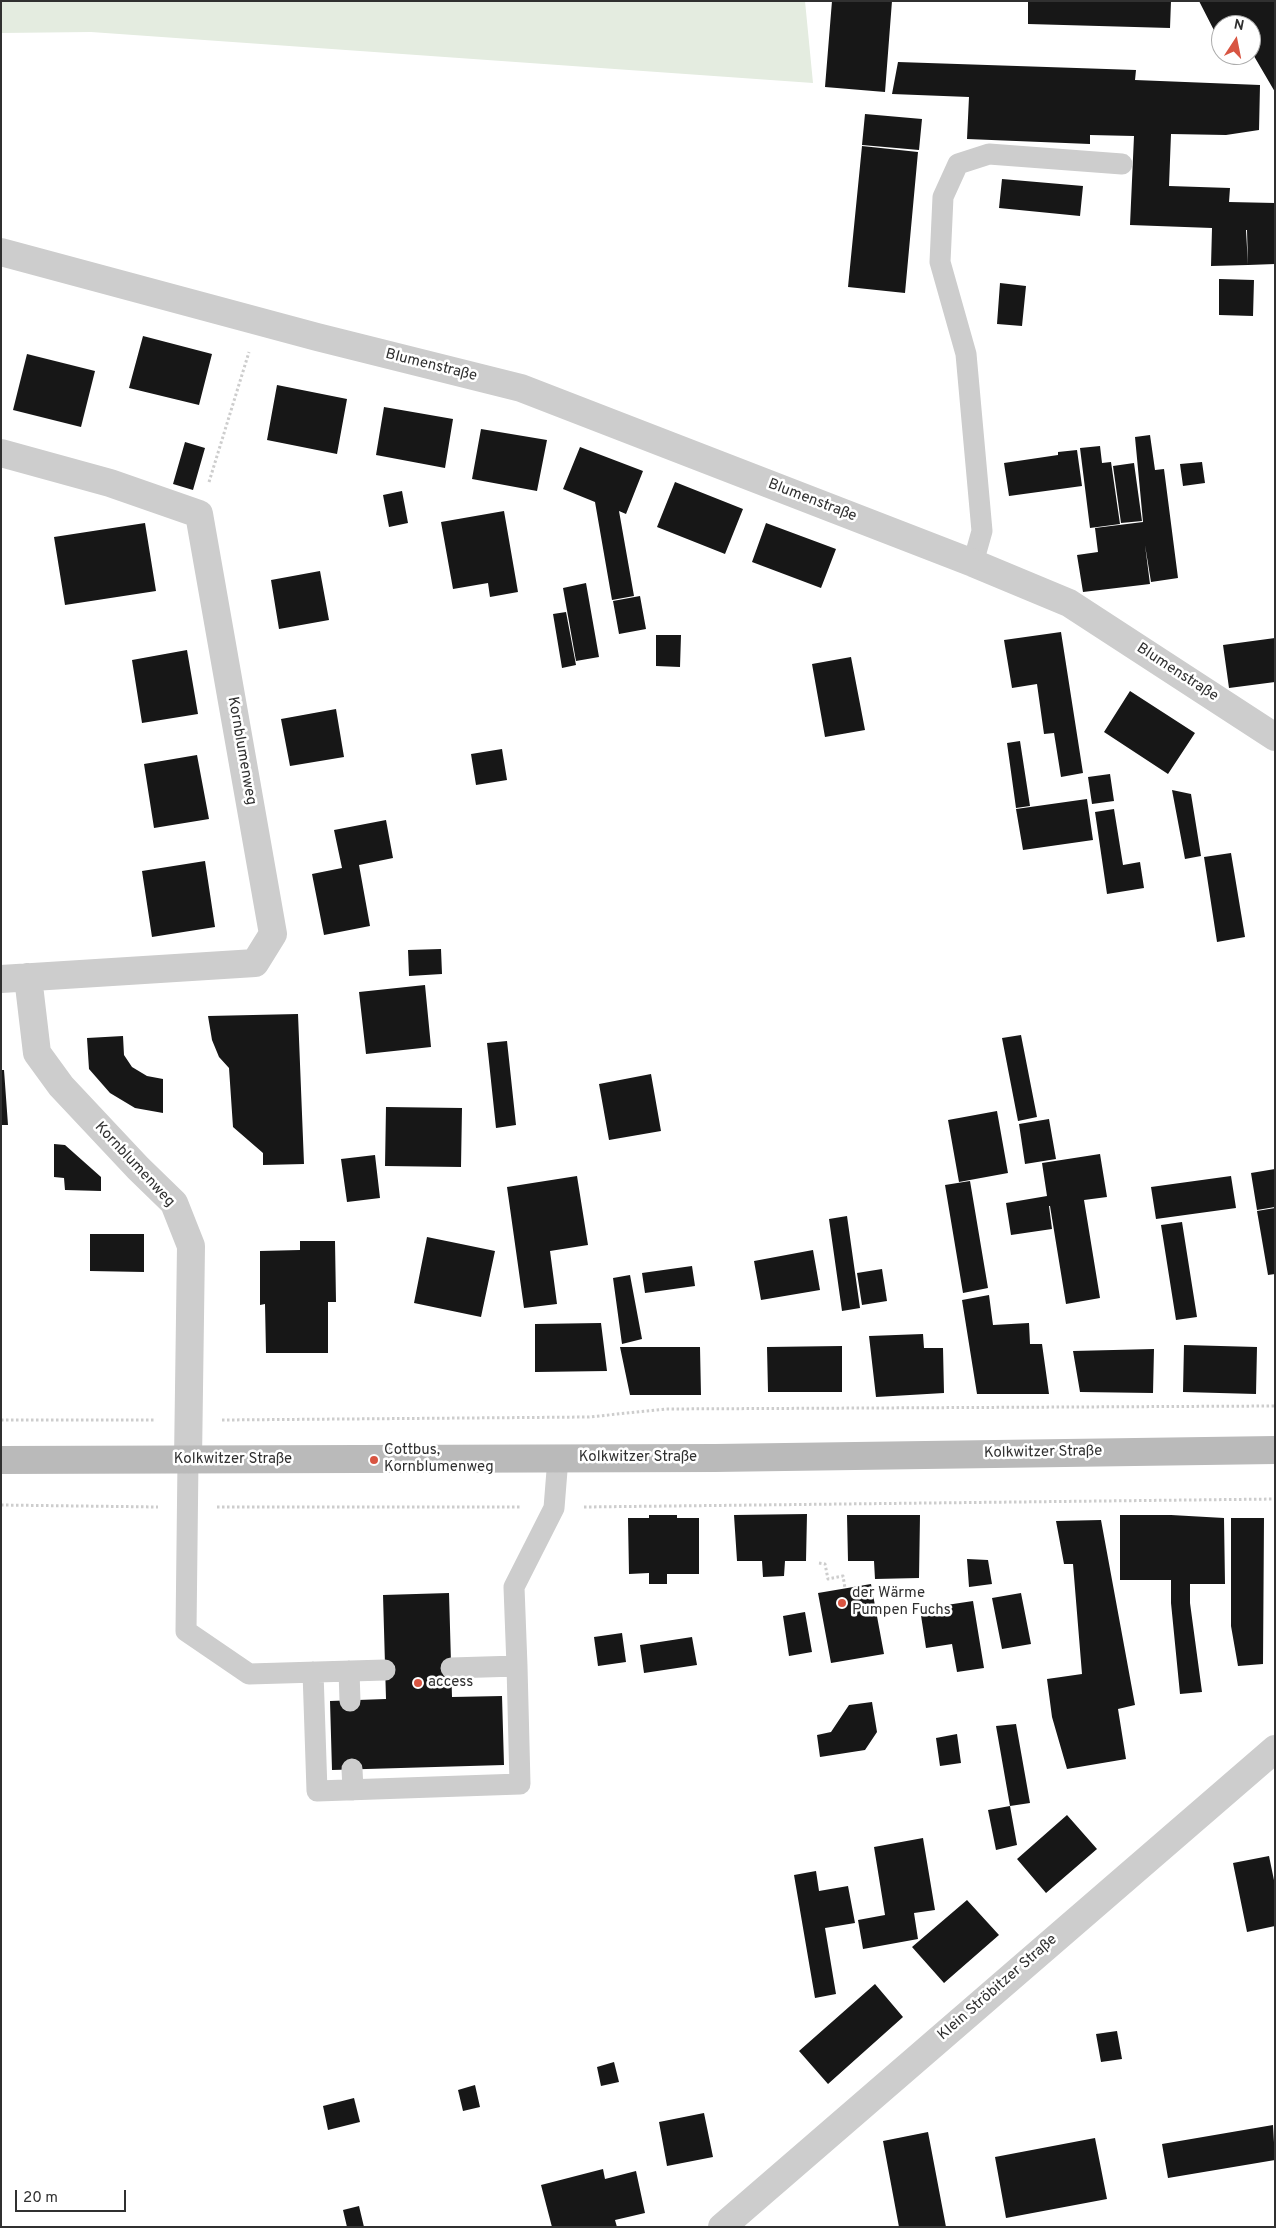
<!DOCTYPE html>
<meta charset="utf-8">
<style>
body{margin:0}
#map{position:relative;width:1276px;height:2228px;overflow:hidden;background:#fff;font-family:Overpass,sans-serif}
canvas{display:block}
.frame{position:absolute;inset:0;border:2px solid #303030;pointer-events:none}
.north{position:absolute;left:1211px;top:15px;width:50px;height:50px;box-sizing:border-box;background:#fff;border:1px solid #acacac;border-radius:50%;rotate:11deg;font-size:14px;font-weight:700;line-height:20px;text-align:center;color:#303030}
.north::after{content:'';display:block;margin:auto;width:18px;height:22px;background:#d85542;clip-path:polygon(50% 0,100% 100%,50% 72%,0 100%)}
.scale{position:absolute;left:15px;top:2190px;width:111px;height:22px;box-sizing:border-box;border:2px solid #303030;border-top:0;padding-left:6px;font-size:15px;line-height:18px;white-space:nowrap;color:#303030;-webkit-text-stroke:4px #fff;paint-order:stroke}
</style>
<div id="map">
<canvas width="1276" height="2228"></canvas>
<div class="frame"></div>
<div class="north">N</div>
<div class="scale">20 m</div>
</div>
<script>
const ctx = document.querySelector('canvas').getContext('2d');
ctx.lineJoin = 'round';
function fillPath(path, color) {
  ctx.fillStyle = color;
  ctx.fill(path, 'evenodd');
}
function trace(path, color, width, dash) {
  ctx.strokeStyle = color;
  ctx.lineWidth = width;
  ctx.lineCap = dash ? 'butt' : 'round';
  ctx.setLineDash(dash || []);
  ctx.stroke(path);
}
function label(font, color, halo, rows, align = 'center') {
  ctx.font = font + ' Overpass,sans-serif';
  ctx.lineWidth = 5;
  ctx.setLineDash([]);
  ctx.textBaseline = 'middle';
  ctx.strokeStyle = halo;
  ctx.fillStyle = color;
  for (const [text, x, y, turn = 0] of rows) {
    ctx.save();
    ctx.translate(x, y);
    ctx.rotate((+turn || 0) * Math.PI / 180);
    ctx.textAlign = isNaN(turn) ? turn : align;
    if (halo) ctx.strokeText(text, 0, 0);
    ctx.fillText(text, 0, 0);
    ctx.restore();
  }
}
fillPath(new Path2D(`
 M1,1H805L813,83L91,32L1,33Z`), '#e4ece0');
fillPath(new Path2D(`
 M832,1H892L885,92L825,87Z
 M1028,1H1171L1170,28L1028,24Z
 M1199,1H1275V92L1251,51V25H1221V44Z
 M1227,55H1244L1231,64Z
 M898,62L1136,70L1135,80L1260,85L1259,130L1226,135L1171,134L1169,186L1230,188L1229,202L1275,203V264L1248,265L1247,230H1267H1246L1248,265L1211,266L1212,228L1130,225L1134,136L1090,135V144L967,139L969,97L892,94Z
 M865,114L922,119L919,150L862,145Z
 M862,146L918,152L905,293L848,287Z
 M1002,179L1083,186L1080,216L999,208Z
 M1219,279L1254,280L1253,316L1219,315Z
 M1000,283L1026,286L1022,326L997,324Z
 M143,336L212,354L199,405L129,388Z
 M27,354L95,371L81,427L13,410Z
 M277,385L347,399L337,454L267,440Z
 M384,407L453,419L445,468L376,455Z
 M481,429L547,440L537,491L472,479Z
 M1150,435L1155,470L1164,469L1178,578L1151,582L1145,545L1150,584L1083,592L1077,555L1098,552L1095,528L1143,522L1135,437Z
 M185,442L205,448L193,490L173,484Z
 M1100,446L1102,463L1111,462L1120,524L1090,528L1080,448Z
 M580,447L643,471L626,514L619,511L634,596L612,600L595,502L563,489Z
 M1077,450L1082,486L1009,496L1004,463L1058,455V452Z
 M1202,462L1205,483L1183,486L1180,464Z
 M1134,463L1142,521L1121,523L1113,466Z
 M675,482L743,509L725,554L657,527Z
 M402,491L408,523L389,527L383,495Z
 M504,511L518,592L490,597L488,583L453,589L441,522Z
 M145,523L156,591L65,605L54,537Z
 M766,523L836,549L821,588L752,562Z
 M320,571L329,620L279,629L271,580Z
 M586,583L599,657L576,661L563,588Z
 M640,596L646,629L619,634L613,601Z
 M566,612L576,665L562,668L553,614Z
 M1061,632L1083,773L1061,777L1054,733L1044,734L1037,684L1012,688L1004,640Z
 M656,635H681L680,667L656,666Z
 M1275,638V682L1229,688L1223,645Z
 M187,650L198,714L142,723L132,660Z
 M851,657L865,730L825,737L812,664Z
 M1130,691L1195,733L1168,774L1104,732Z
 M336,709L344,757L290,766L281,719Z
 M1020,741L1030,806L1016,808L1007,743Z
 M502,749L507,780L476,785L471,754Z
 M197,755L209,819L154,828L144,764Z
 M1110,774L1114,801L1092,804L1088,777Z
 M1172,790L1191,794L1201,856L1185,859Z
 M1087,799L1093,840L1023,850L1016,809Z
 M1114,809L1123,865L1140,862L1144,888L1107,894L1095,812Z
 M386,820L393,858L359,865L370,926L324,935L312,874L342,868L334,830Z
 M1231,853L1245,937L1217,942L1204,857Z
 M205,861L215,927L152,937L142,871Z
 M441,949L442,974L409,976L408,950Z
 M425,985L431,1047L366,1054L359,992Z
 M298,1014L304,1164L263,1165V1153L233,1127L229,1068L219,1057L212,1040L208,1016Z
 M1021,1035L1037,1117L1018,1121L1002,1038Z
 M123,1036L124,1055L132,1067L147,1076L163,1079V1113L135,1108L110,1093L89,1069L87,1038Z
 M507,1041L516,1125L496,1128L487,1043Z
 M1,1070H4L8,1125H1Z
 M651,1074L661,1131L609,1140L599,1084Z
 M386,1107L462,1108L461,1167L385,1166Z
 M997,1111L1008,1173L959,1182L948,1120Z
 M1049,1119L1056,1159L1025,1164L1019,1124Z
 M54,1144L65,1145L101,1177V1191L65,1190L64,1178L54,1177Z
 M1100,1154L1107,1197L1084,1200L1100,1298L1066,1304L1050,1206H1049L1052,1229L1011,1235L1006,1203L1047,1196L1042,1163Z
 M375,1155L380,1198L347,1202L341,1159Z
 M1275,1169V1207L1257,1210L1251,1173Z
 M577,1176L588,1245L550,1251L557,1304L524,1308L507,1187Z
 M1231,1176L1236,1208L1156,1219L1151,1187Z
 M970,1181L988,1288L963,1293L945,1185Z
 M1275,1208V1274L1268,1275L1257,1211Z
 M847,1216L860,1308L842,1311L829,1219Z
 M1182,1222L1197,1317L1176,1320L1161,1225Z
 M90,1234H144V1272L90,1271Z
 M427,1237L495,1251L481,1317L414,1303Z
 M300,1241H335L336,1302H328V1353H266L265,1304L260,1305V1251L300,1250Z
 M813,1250L820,1290L761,1300L754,1261Z
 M692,1266L695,1286L645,1293L642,1273Z
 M882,1269L887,1301L862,1305L857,1273Z
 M630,1275L642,1339L622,1344L613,1278Z
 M989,1295L993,1325L1029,1323L1030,1344H1042L1049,1394H977L962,1300Z
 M601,1323L607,1371L535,1372V1324Z
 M923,1334L924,1348H943L944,1393L876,1397L869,1336Z
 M1184,1345L1257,1347L1256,1394L1183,1392Z
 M842,1346V1392H768L767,1347Z
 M620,1347H700L701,1395H630Z
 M1154,1349L1153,1393L1080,1392L1073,1351Z
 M807,1514L806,1561H785L784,1576L763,1577L762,1561H737L734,1515Z
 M649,1515H677V1518H699V1574H667V1584H649V1573L629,1574L628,1518H649Z
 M847,1515H920L919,1578L875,1579L874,1561H848Z
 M1120,1515H1171L1224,1518L1225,1584H1190V1603L1202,1692L1180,1694L1171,1603V1580H1120Z
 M1231,1518H1264L1263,1664L1238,1666L1231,1626Z
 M1101,1520L1135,1705L1118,1709L1126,1759L1067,1769L1052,1717L1047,1679L1082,1674L1073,1564H1064L1056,1521Z
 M967,1559L988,1560L992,1584L969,1587Z
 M871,1584L884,1654L831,1663L818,1593Z
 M449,1593L452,1697L502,1696L504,1765L332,1770L330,1701L386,1699L383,1595Z
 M1021,1593L1031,1644L1002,1649L992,1598Z
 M973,1601L984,1668L957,1672L952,1644L926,1648L920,1609Z
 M805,1612L812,1652L789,1656L783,1616Z
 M622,1633L626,1662L598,1666L594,1637Z
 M692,1637L697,1665L644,1673L640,1645Z
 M872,1702L877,1732L865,1750L820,1757L817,1735L831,1732L849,1705Z
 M1016,1724L1030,1803L1010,1806L996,1726Z
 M957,1734L961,1763L940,1766L936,1738Z
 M1010,1806L1017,1845L996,1850L988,1810Z
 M1067,1815L1097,1849L1046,1893L1017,1859Z
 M923,1838L935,1910L914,1913L918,1939L863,1949L858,1920L885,1915L874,1847Z
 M1269,1856L1275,1885V1926L1247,1932L1233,1863Z
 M816,1871L819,1891L848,1886L855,1923L825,1928L836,1994L815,1998L794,1875Z
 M967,1900L999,1935L944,1983L912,1947Z
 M875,1984L903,2017L828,2084L799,2051Z
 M1117,2031L1122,2059L1101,2062L1096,2034Z
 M614,2062L619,2082L601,2086L597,2067Z
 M475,2085L480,2107L463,2111L458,2090Z
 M354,2098L360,2122L328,2130L323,2106Z
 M704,2113L713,2157L667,2166L659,2122Z
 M1273,2125L1275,2160L1168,2178L1162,2144Z
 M928,2132L946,2227H899L883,2141Z
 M1095,2138L1107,2199L1006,2218L995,2157Z
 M603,2169L605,2179L636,2171L645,2213L615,2220L617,2227H552L541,2185Z
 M359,2206L364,2227H347L343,2210Z`), '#171717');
trace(new Path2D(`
 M209,482L249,352
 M1,1420H156
 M222,1420L589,1417L666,1409L1275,1406
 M1,1505L158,1507
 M217,1507H521
 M584,1507L1275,1499
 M819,1563L825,1564L828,1579L843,1576L845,1588`), '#cdcdcd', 3, [2.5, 2.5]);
trace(new Path2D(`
 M973,563L982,531L966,354L940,262L943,197L958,164L989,154L1122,164
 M188,1460L186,1631L249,1674L385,1670
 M451,1668L517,1666L514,1587L554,1508L558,1458
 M349,1671L350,1701
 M313,1672L317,1791L520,1784L517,1666
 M352,1769L353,1790`), '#cdcdcd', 21);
trace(new Path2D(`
 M1,252L317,337L521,388L973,563L1069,603L1275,737
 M1,453L110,483L199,514L273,934L255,963L1,979
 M28,977L37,1053L61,1086L138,1168L174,1203L191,1246L188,1460
 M722,2227L1275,1749`), '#cdcdcd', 28);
trace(new Path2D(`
 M1,1460L715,1458L1275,1450`), '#bababa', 28);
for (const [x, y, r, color] of [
 [374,1460,5,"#d85542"],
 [842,1603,5,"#d85542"],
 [418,1683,5,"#d85542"]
]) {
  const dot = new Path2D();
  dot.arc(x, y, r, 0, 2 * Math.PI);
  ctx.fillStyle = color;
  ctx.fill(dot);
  trace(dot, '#fff', 2);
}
label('15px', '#303030', '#fff', [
 ["Blumenstraße",431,366,14],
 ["Blumenstraße",812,501,21],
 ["Blumenstraße",1177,673,33],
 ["Kornblumenweg",241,751,80],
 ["Kornblumenweg",134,1165,47],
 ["Kolkwitzer Straße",1043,1453,-1],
 ["Kolkwitzer Straße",638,1458],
 ["Kolkwitzer Straße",233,1460],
 ["Klein Ströbitzer Straße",998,1988,-41]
]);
label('15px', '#303030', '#fff', [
 ["Cottbus,",384,1451],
 ["Kornblumenweg",384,1468],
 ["der Wärme",852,1594],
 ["Pumpen Fuchs",852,1611],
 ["access",428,1683]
], 'left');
</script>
